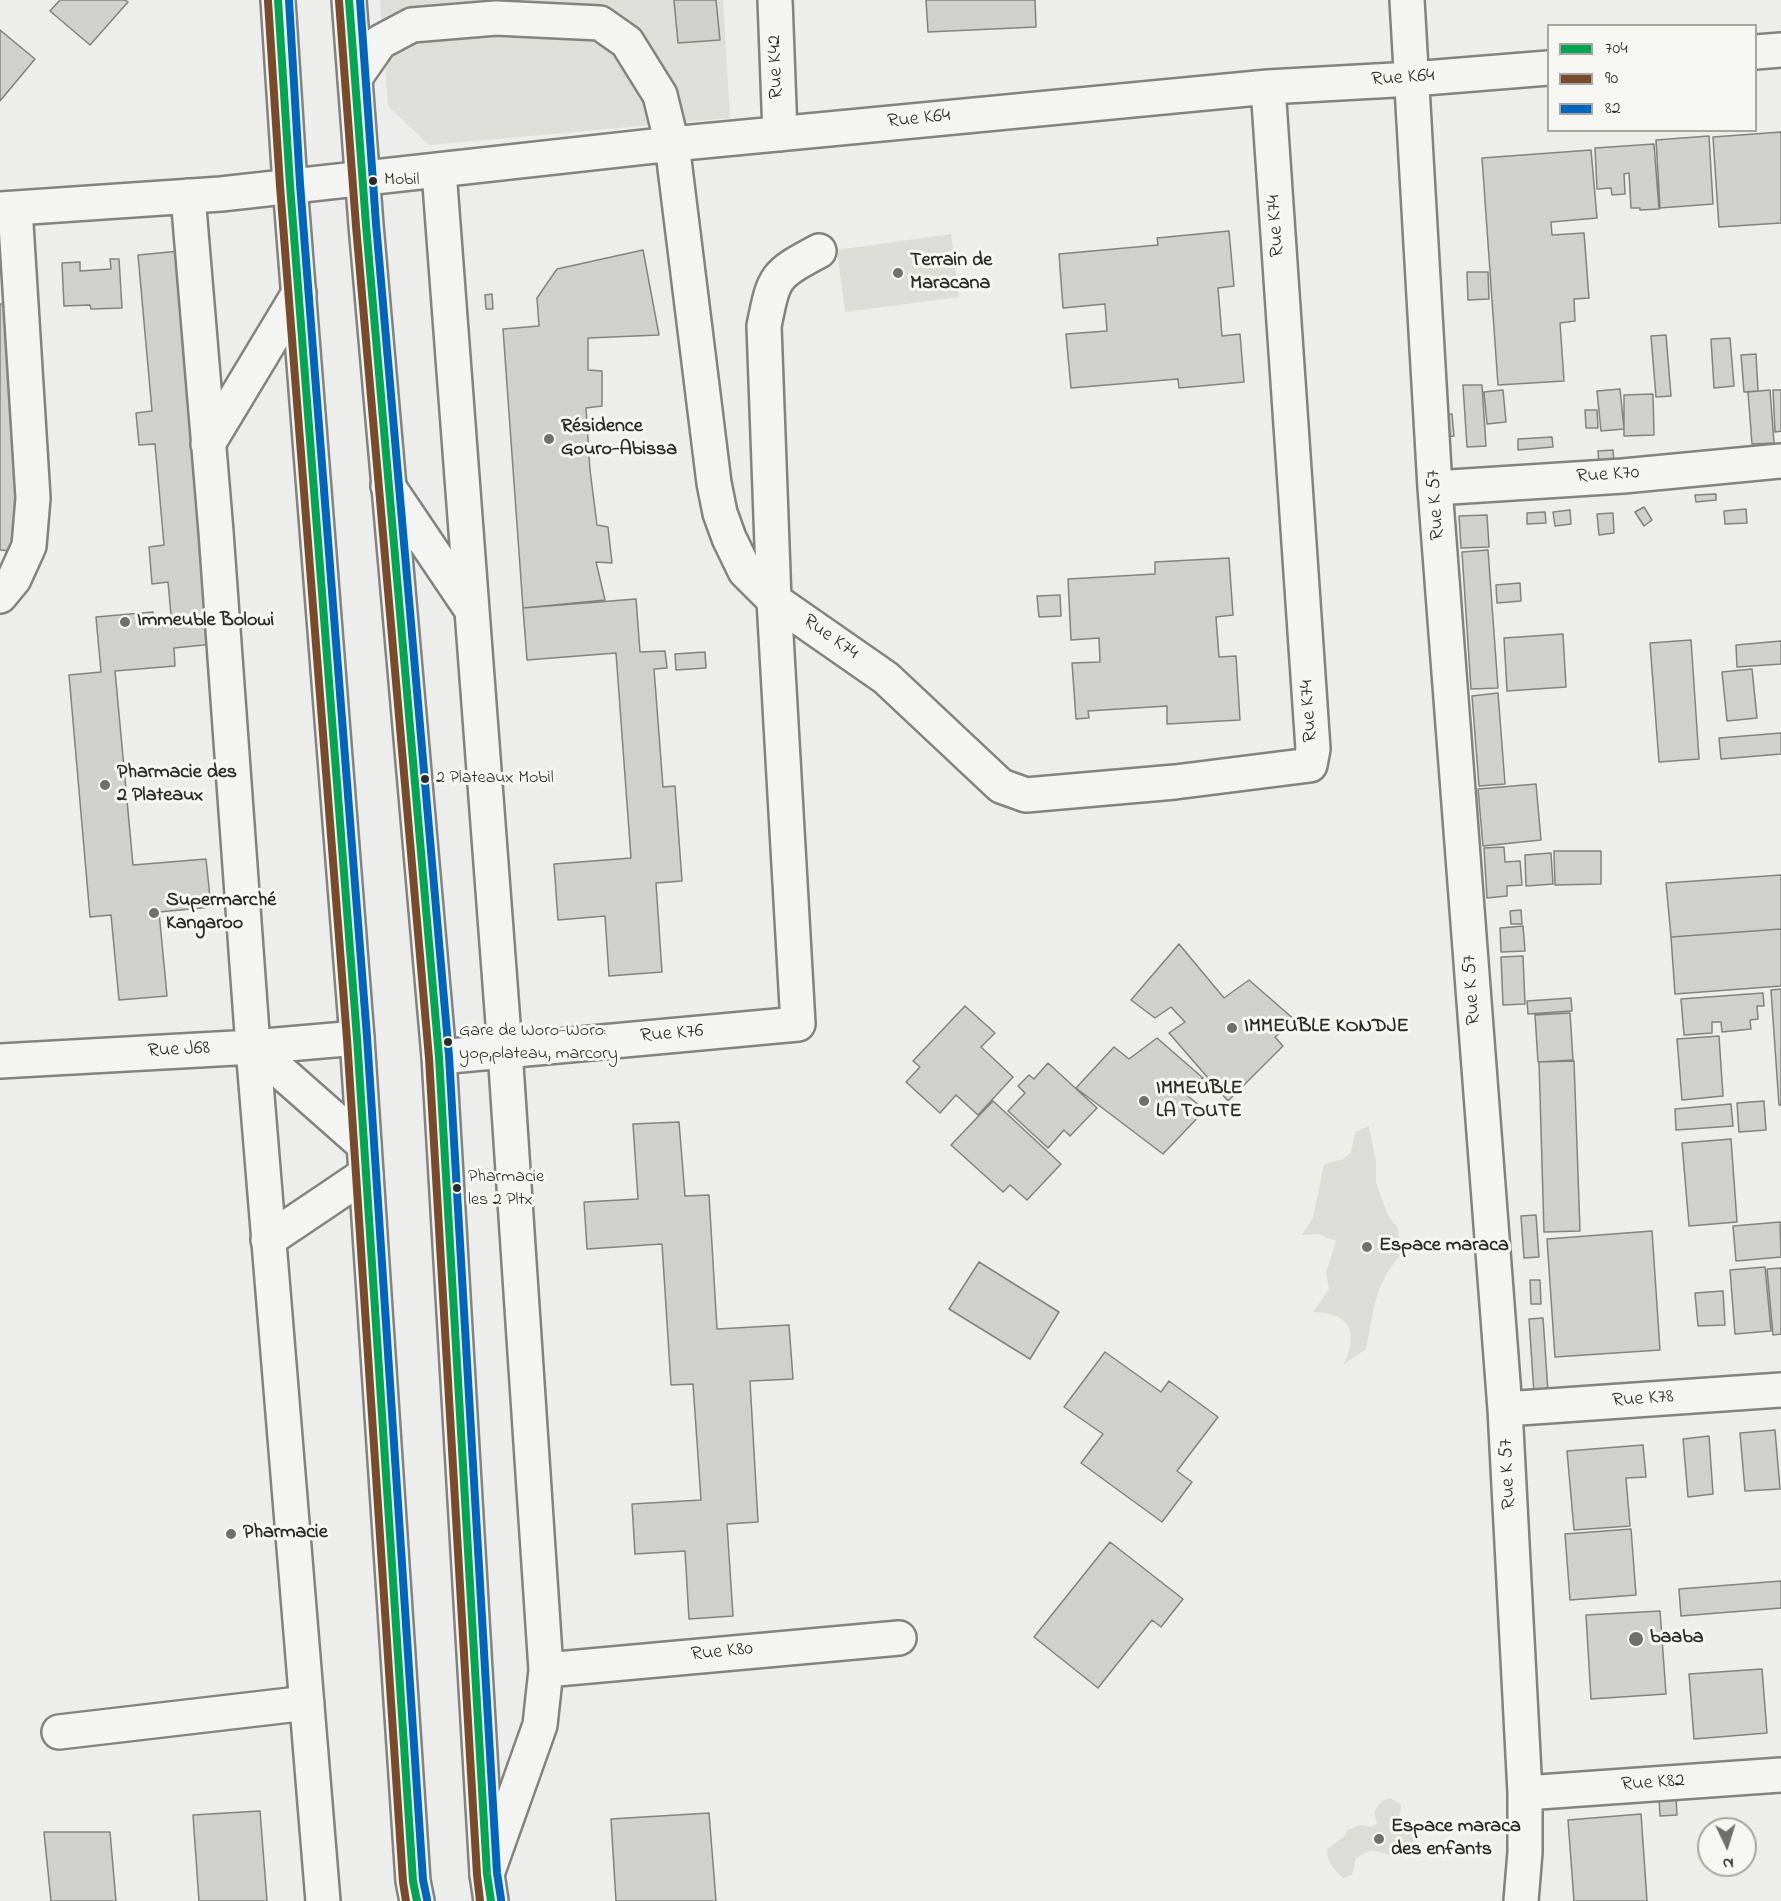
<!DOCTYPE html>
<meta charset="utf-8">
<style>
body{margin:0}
#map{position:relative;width:1781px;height:1901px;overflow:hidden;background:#ededeb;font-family:"Indie Flower",sans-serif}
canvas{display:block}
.legend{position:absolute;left:1547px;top:24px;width:210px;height:108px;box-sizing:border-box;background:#f6f6f2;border:2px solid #a5a5a2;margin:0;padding:8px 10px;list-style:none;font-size:18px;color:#2b2b2b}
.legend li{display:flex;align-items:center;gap:12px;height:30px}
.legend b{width:30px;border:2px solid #a5a5a2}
.north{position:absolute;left:1697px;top:1817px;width:60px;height:60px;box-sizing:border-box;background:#f6f6f2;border:2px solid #a5a5a2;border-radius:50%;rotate:176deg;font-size:16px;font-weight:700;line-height:24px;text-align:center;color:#2b2b2b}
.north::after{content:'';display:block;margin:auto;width:21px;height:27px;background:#6f6f6e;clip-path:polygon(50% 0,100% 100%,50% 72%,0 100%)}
</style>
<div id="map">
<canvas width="1781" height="1901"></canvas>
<ul class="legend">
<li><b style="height:8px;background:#00a651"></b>704</li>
<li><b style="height:8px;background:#7a4b2a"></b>90</li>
<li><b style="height:8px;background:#0065bd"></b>82</li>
</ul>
<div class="north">N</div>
</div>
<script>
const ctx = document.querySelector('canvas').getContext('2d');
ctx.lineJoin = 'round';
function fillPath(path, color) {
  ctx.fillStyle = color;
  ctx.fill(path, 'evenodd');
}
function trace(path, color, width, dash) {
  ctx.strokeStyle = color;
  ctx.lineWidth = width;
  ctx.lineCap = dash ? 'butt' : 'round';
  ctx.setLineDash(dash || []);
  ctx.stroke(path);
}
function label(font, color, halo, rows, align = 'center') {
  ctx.font = font + ' "Indie Flower",sans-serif';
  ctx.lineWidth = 6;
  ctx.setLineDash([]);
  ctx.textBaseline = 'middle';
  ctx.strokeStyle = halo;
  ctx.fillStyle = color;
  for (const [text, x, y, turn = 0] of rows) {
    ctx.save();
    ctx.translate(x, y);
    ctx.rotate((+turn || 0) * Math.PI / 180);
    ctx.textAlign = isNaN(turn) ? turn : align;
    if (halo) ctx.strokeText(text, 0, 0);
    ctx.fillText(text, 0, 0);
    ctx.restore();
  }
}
fillPath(new Path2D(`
 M380,0H723L730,118L429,145L388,106Z`), '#dededb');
fillPath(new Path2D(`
 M951,234L959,297L845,312L837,250Z
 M1369,1126L1376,1162V1183L1388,1215L1398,1229L1401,1254C1373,1287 1375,1308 1366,1349L1344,1364C1359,1331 1350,1313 1313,1312L1329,1289L1326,1273L1336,1241L1318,1234L1302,1235L1313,1218L1324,1164L1343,1159L1351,1153L1355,1132Z
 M1390,1798L1401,1804C1401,1813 1397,1820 1398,1829L1414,1828L1422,1832L1418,1842L1394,1856L1371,1850L1356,1858L1352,1875L1343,1878C1334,1870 1327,1862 1327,1849L1344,1837L1347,1830L1360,1825L1372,1827L1377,1823L1374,1812L1382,1801Z`), '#dcdcd9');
const building = new Path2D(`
 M60,0H125L128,2L90,45L50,11Z
 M674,0H716L720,40L678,43Z
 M926,0H1035L1036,27L928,32Z
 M0,30L35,59L0,101Z
 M1781,132V223L1719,227L1713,137Z
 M1709,136L1713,204L1660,208L1656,140Z
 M1654,144L1659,209L1640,210V208H1631L1629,173L1624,174L1625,194L1612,195L1611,188L1597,189L1595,148Z
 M1591,150L1597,218L1551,222L1552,235L1584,233L1589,298L1574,299L1575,321L1560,323L1564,381L1498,385L1482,158Z
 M1229,231L1234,286L1218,288L1222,336L1240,334L1244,382L1179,388L1178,379L1071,388L1066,334L1107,331L1105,304L1063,308L1059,254L1158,245L1157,238Z
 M643,250L659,335L588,338V370L602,371V406L586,408L590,470L597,525L608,527L612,563L596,562L605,600L523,608L503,329L539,326L537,298L557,269Z
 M180,251L214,644L174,648L175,666L115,671L133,865L206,859L211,907L159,912L167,996L119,1000L111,915L90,917L69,675L101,672L96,617L153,612L154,627L172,626L168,582L152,584L149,547L164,545L155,444L139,445L136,413L152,411L138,255Z
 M110,259H119L122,308L91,309L90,305L64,306L62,263L80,262V271L111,269Z
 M1467,272H1488L1489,299L1468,300Z
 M492,294L493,309H486L485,295Z
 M18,303L25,552L0,550V304Z
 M1666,335L1671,396L1656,397L1651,336Z
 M1730,338L1734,386L1714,388L1711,339Z
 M1756,354L1758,391L1744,392L1741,355Z
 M1463,385H1482L1486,446L1467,447Z
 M1620,389L1624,429L1601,431L1597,391Z
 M1503,390L1506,422L1487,424L1484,392Z
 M1770,390L1774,443L1752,444L1748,392Z
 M1773,390H1781V431L1775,432Z
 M1653,394L1654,435L1624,436V395Z
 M1585,410H1597L1598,428H1586Z
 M1452,414L1454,436L1444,437L1442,415Z
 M1552,437L1553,447L1518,450V439Z
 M1613,450L1614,463L1599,464L1598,451Z
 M1716,494V500L1696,502L1695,495Z
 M1644,507L1652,520L1644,526L1635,512Z
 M1746,509L1747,523L1725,524L1724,511Z
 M1570,510L1571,524L1555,526L1553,512Z
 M1545,512L1546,523L1527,524V513Z
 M1613,513L1614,533L1599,535L1597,514Z
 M1487,515L1489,547L1461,548L1459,516Z
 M1488,550L1498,688L1471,689L1462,552Z
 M1229,558L1233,615L1216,617L1219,657L1236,656L1240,720L1167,724V706L1088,711L1089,718L1076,719L1072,663L1100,662L1099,638L1071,640L1068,579L1155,574V562Z
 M1520,583L1521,601L1497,603L1496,585Z
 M1060,595L1061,616L1039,617L1037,596Z
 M636,599L640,652L665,651L667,668L654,669L663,787L675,786L682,881L656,883L662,972L609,976L605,916L558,920L554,864L631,858L616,653L527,660L523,608Z
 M1563,634L1566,687L1507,691L1504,638Z
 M1691,640L1699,759L1659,762L1650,643Z
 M1781,641V664L1737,667L1736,645Z
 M705,652L706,668L676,670L675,654Z
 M1752,669L1757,718L1727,721L1722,672Z
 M1498,693L1505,784L1479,786L1472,696Z
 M1781,733V754L1721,759L1719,738Z
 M1536,784L1541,840L1483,846L1478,789Z
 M1504,847L1505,862L1520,861L1522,885L1507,886V896L1487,898L1484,848Z
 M1554,851H1601V884L1555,885Z
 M1551,853L1553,884L1526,886L1525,855Z
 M1781,875V929L1671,937L1666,883Z
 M1521,910L1522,924H1511L1510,911Z
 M1523,926L1525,951L1501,952L1500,928Z
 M1781,929V986L1675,994L1671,937Z
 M1179,944L1224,998L1249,980L1296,1021L1275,1037L1283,1046L1228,1101L1169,1033L1185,1022L1171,1007L1155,1018L1131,1000Z
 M1523,956L1525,1004L1503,1005L1501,957Z
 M1781,989V1105H1779L1771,990Z
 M1763,993L1764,1006H1757L1758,1019L1750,1020L1751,1029L1722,1032L1721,1022H1712V1033L1684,1035L1681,999Z
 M1571,998L1572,1011L1528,1014L1527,1001Z
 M965,1006L995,1033L981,1047L1013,1077L978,1115L956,1095L940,1113L906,1082L920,1067L913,1061Z
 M1570,1013L1573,1060L1538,1062L1535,1015Z
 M1719,1036L1723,1096L1682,1100L1677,1039Z
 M1157,1038L1203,1078L1183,1092L1205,1110L1163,1154L1076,1088L1114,1047L1129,1059Z
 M1574,1061L1580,1231L1544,1232L1539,1062Z
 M1048,1063L1097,1108L1070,1136L1064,1130L1048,1148L1008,1111L1025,1093L1018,1086L1029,1075L1034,1079Z
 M993,1101L1061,1164L1027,1200L1010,1185L1003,1192L951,1145Z
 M1764,1101L1766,1130L1739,1132L1737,1103Z
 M1731,1104L1733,1126L1676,1130L1675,1109Z
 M679,1122L685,1196L709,1195L717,1329L789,1325L793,1379L750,1381L758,1522L727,1524L733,1616L689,1619L685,1551L635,1554L632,1504L701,1500L693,1384L671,1385L662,1244L587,1249L584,1202L638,1199L633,1124Z
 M1731,1139L1737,1222L1689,1226L1682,1143Z
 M1536,1215L1539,1257L1524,1258L1521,1216Z
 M1780,1222L1781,1257L1736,1261L1733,1226Z
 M1652,1231L1660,1350L1555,1357L1547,1239Z
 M979,1262L1059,1312L1030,1359L949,1309Z
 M1765,1267L1771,1331L1735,1334L1730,1270Z
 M1781,1268V1334L1773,1335L1767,1269Z
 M1530,1280H1540L1541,1304H1531Z
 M1723,1291L1725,1325L1698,1326L1695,1293Z
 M1543,1318L1548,1392L1534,1393L1529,1319Z
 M1105,1352L1161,1392L1169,1381L1218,1417L1177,1471L1192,1482L1162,1522L1081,1463L1103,1434L1064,1407Z
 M1775,1430L1780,1489L1745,1491L1740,1433Z
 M1709,1436L1713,1494L1688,1497L1683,1439Z
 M1643,1445L1646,1477L1626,1478L1630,1526L1574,1530L1567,1451Z
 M1631,1529L1636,1595L1570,1600L1565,1534Z
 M1110,1542L1183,1599L1161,1627L1152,1620L1098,1688L1034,1637Z
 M1781,1581V1608L1681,1616L1679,1589Z
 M1660,1611L1666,1694L1591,1699L1586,1615Z
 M1762,1669L1767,1733L1694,1739L1689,1674Z
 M1676,1797L1677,1815L1660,1816L1659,1798Z
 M260,1811L267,1901H199L193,1815Z
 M709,1813L716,1901H616L611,1819Z
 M1641,1814L1647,1901H1574L1568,1820Z
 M44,1832H110L116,1901H51Z`);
fillPath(building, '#d0d0cf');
trace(building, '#828281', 1.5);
const minor = new Path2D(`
 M775,0L780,134
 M1407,0L1435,488L1505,1409L1525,1793V1852L1521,1901
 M1756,52L1781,50
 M355,78L380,42L412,25L496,18L600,23L627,42L660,95L672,144L714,483L720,513L729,538L745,571L774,600L886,678L1001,786L1026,795L1175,782L1310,765L1313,749L1268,87
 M439,171L505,1050L546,1670L540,1725L487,1874
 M188,196L216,532L253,1047L323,1901
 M0,209L221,194L672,144L1268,87L1412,79L1548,68
 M208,444L299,293
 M388,486L471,609
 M1435,488L1623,476L1781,461
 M0,596L14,579L29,546L33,498L15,208
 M253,1047L364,1145
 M439,1057L798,1024L774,600L764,326C774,276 774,275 819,251
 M0,1061L253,1047L357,1038
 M268,1240L366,1174
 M1505,1409L1781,1390
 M546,1670L899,1638
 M59,1732L307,1703
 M1525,1793L1781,1775`);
const major = new Path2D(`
 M278,0L290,185L357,1038L413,1881L417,1901
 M349,0L366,225L439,1057L487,1874L491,1901`);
trace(minor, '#828281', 38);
trace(major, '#828281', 38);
trace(minor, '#f4f4f2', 33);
trace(major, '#f4f4f2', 33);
trace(new Path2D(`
 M278,0L290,185L357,1038L413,1881L417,1901
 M349,0L366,225L439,1057L487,1874L491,1901`), '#00a651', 8);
trace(new Path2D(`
 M268,1L280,186L347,1039L403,1882L406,1901
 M339,1L356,226L429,1058L477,1875L480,1901`), '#7a4b2a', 8);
trace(new Path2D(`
 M289,0L300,184L367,1037L423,1880L427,1899
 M360,0L376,224L449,1056L497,1873L501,1899`), '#0065bd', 8);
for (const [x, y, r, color] of [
 [373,181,5,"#2b2b2b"],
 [898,273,6,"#6f6f6e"],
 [549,439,6,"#6f6f6e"],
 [125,622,6,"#6f6f6e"],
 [425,779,5,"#2b2b2b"],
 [105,785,6,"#6f6f6e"],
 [154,913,6,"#6f6f6e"],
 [1232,1028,6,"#6f6f6e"],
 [448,1042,5,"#2b2b2b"],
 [1144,1101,6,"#6f6f6e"],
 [457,1188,5,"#2b2b2b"],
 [1367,1247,6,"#6f6f6e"],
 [231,1534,6,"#6f6f6e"],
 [1636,1639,8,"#6f6f6e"],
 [1379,1839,6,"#6f6f6e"]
]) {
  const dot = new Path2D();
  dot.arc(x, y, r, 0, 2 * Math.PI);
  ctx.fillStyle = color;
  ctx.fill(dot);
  trace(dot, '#f6f6f2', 2);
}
label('18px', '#2b2b2b', '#f6f6f2', [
 ["Mobil",384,181],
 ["2 Plateaux Mobil",436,779],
 ["Gare de Woro-Woro:",459,1032],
 ["yop,plateau, marcory",459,1055],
 ["Pharmacie",468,1178],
 ["les 2 Pltx",468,1201]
], 'left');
label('20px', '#2b2b2b', '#f6f6f2', [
 ["Rue K42",777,67,-92],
 ["Rue K64",1403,79,-4],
 ["Rue K64",919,120,-6],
 ["Rue K74",1277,226,-94],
 ["Rue K70",1608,476,-4],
 ["Rue K 57",1437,505,-94],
 ["Rue K74",830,638,35],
 ["Rue K74",1310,711,-94],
 ["Rue K 57",1473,990,-94],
 ["Rue K76",672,1035,-5],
 ["Rue J68",179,1051,-3],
 ["Rue K78",1643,1400,-4],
 ["Rue K 57",1509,1474,-93],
 ["Rue K80",722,1653,-6],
 ["Rue K82",1653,1784,-4]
]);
label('bold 20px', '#2b2b2b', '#f6f6f2', [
 ["Terrain de",910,262],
 ["Maracana",910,285],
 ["Résidence",561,428],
 ["Gouro-Abissa",561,451],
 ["Immeuble Bolowi",137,622],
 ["Pharmacie des",117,774],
 ["2 Plateaux",117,797],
 ["Supermarché",166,902],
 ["Kangaroo",166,925],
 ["IMMEUBLE KONDJE",1244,1028],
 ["IMMEUBLE",1156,1090],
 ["LA TOUTE",1156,1113],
 ["Espace maraca",1379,1247],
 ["Pharmacie",243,1534],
 ["baaba",1650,1639],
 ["Espace maraca",1391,1828],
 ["des enfants",1391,1851]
], 'left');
</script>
